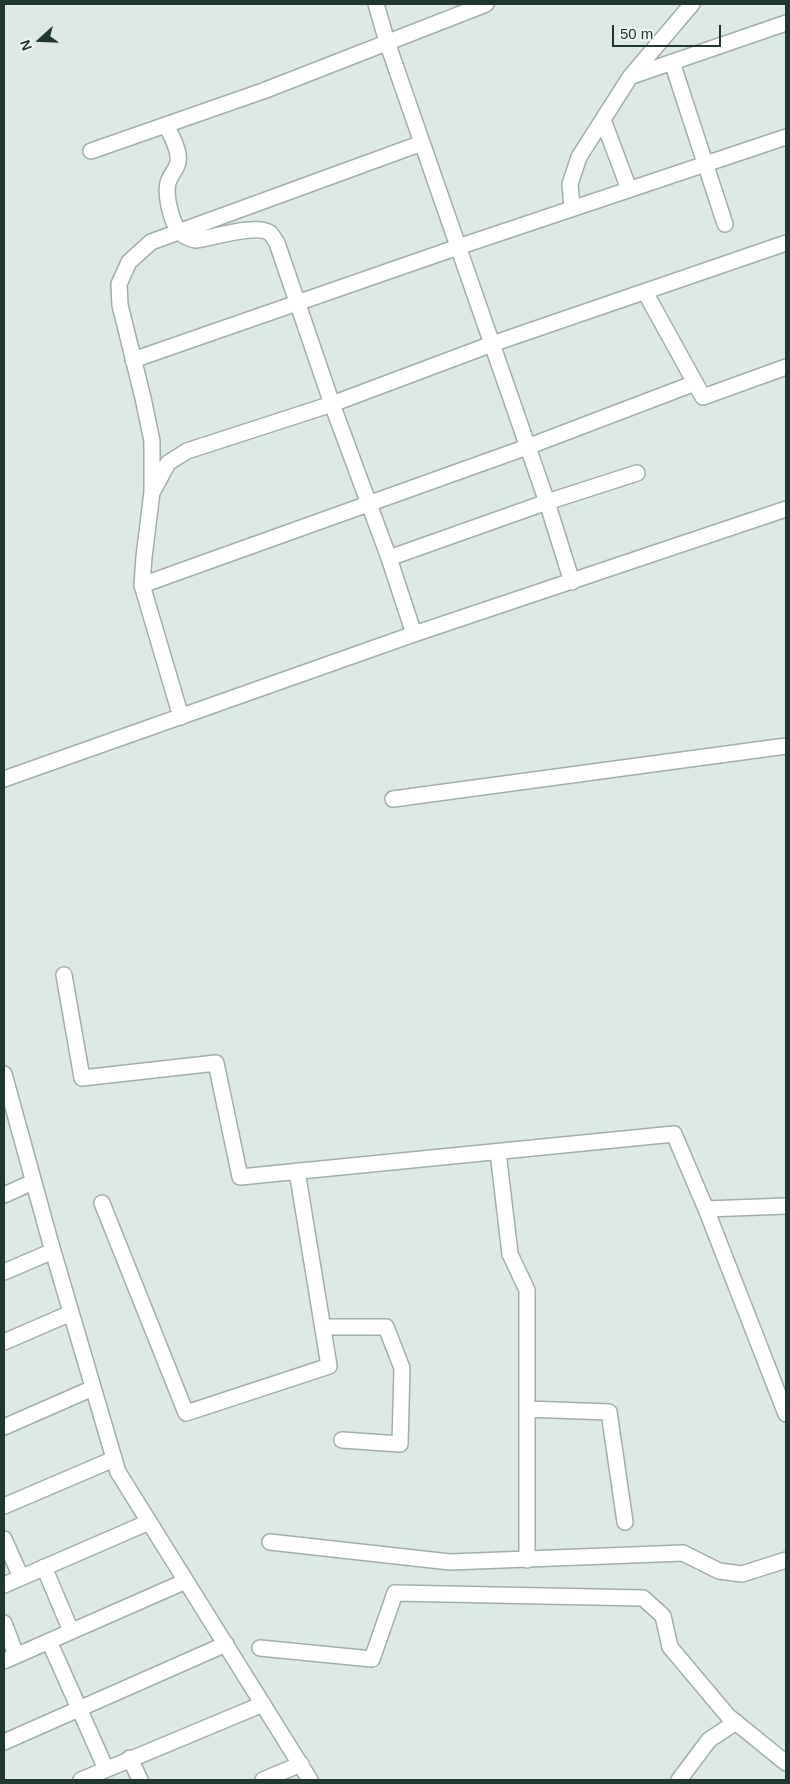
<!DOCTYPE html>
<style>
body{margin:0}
#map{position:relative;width:790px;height:1784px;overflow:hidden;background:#dee8e4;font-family:Arial,sans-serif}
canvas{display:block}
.frame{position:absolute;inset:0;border:5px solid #203631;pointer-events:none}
.north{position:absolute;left:15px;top:15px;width:50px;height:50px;-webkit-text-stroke:4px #edf5f1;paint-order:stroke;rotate:250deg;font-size:14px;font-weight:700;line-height:20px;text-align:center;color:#203631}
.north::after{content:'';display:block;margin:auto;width:18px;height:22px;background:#203631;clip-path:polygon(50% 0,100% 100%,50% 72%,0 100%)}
.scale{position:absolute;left:612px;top:25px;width:109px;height:22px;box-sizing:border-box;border:2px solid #203631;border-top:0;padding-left:6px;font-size:15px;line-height:18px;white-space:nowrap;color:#203631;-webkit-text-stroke:4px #edf5f1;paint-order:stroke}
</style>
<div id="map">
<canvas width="790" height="1784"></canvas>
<div class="frame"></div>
<div class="north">N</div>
<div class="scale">50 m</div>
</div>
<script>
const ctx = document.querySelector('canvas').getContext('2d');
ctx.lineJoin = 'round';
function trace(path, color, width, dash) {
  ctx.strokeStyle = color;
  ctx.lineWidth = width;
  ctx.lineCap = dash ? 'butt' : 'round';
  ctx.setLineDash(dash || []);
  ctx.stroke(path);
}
const street = new Path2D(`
 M376,4L387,42L547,502L572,582
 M672,62L725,224
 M632,76L786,23
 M603,120L629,189
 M166,125C171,135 180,150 178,162C177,169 170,175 168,183C165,195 171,221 179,231C183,236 190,239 196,240C212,238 257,223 270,233C272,235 275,240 277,243L332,404L389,558L414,634
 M91,151L263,91L486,4
 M572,208L570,184L579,157L630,77L692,4
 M645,292L703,397L786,367
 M133,360L458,247L786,137
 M153,491L168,463L187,451L332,404L492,344L786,243
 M389,558L547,502L637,473
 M142,585L527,447L695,383
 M181,717L142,585L144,557L152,492V441L143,398L120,305L119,284L129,262L151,242L422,143
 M4,779L414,634L786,509
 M393,799L786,746
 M64,975L82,1078L216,1063L240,1177L674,1134L706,1209L786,1414
 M4,1074L50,1241L118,1472L310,1780
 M498,1152L510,1254L527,1290V1409
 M4,1195L33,1182
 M102,1203L186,1413L329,1366L297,1171
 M706,1209L786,1206
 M4,1272L53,1251
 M323,1327H386L402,1368L400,1444L342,1440
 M4,1342L71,1313
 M4,1427L93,1388
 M4,1506L114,1459
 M4,1539L21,1577
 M270,1542L450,1562L683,1553L719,1571L742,1574L786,1560
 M527,1560V1409L609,1412L625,1522
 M44,1567L71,1631
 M4,1585L149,1522
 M4,1623L16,1655
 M49,1641L106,1769
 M260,1648L372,1659L395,1593L643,1598L663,1616L670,1647L728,1716L786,1763
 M4,1661L186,1581
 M4,1742L226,1644
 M130,1758L140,1780
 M81,1780L263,1704
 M263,1780L301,1764
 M679,1780L709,1740L736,1722`);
trace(street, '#a1afab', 18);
trace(street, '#fff', 15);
</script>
